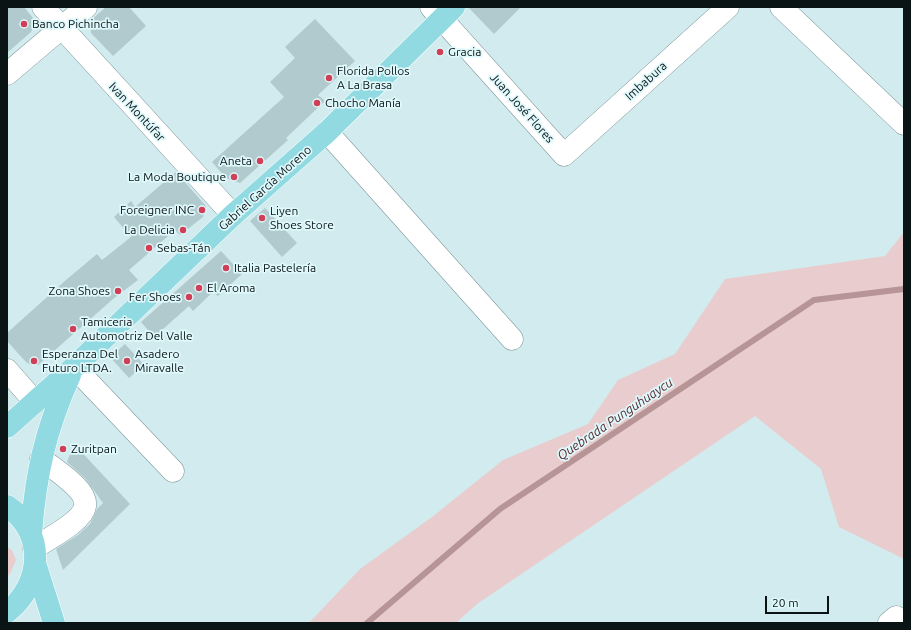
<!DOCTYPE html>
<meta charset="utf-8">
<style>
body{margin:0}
#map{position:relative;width:911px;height:630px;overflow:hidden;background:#d1ebee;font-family:Ubuntu,sans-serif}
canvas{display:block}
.frame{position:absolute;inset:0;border:8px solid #0b1415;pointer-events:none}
.scale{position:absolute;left:765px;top:596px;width:64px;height:18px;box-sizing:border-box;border:2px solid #0b1415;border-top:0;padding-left:5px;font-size:12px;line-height:14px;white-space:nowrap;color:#0b1415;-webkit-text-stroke:3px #def8fb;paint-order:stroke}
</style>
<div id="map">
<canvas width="911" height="630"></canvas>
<div class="frame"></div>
<div class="scale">20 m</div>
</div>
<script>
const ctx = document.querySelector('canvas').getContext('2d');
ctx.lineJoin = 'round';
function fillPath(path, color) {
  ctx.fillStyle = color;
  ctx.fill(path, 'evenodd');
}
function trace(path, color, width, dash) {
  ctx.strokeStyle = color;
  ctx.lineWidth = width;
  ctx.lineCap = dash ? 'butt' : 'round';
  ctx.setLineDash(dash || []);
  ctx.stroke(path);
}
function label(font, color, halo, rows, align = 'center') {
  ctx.font = font + ' Ubuntu,sans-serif';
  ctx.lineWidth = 3.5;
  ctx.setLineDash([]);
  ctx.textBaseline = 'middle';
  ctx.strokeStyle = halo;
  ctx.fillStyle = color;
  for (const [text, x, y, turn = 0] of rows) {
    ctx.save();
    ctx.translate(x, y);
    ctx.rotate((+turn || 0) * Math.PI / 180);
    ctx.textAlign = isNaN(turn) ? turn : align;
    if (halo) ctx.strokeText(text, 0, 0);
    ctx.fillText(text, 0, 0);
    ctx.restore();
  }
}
fillPath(new Path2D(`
 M904,232V559L839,527L821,469L755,416L477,604L456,623H309L360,569L432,517L503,460L588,424L618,380L675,354L725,279L885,256Z
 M7,547L12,550L16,560L11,572L7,577Z`), '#e9cdce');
trace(new Path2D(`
 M367,623L500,509L814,300L904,289`), '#b79495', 6);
fillPath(new Path2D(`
 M7,7H24L33,18L34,25L31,32L7,53Z
 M106,7H129L146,26L113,56L91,33L90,21Z
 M468,7H521L494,34Z
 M315,19L355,61L318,95L325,101L286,138L288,140L240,183L226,178L212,162L284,97L270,82L295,58L285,47Z
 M176,172L206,206L203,217L180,235L175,230L129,270L138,280L113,299L38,365H32L26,362L7,341V333L66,280L97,254L102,260L131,237L114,217L131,201L135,207Z
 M265,208L297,243L282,257L250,221Z
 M221,251L242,274L218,296L213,292L193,311L189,306L154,337L141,322Z
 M125,344L144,365L129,378L110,357Z
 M74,444L130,504L63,570L56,549L78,535L90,524L97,509L103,503L85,478L67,462Z`), '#b1cacd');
const minor = new Path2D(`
 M43,7L233,215
 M431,7L564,155L728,7
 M781,7L904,124
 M7,74L86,7
 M327,132L512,339
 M74,367L173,471
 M7,370L35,402
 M34,548C98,510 104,503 41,459
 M889,623L896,617`);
const major = new Path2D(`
 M7,427L74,367L233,215L327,132L454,7
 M7,506C46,532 43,584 7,612
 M31,533C36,473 45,431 70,375
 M35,563L54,623`);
trace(minor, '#80989b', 23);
trace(major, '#fff', 23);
trace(minor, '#fff', 22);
trace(major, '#91dae2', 22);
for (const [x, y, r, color] of [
 [24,24,4,"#d03f55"],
 [440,52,4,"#d03f55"],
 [329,78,4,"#d03f55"],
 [317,103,4,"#d03f55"],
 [260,161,4,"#d03f55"],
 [234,177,4,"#d03f55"],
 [202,210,4,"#d03f55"],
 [262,218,4,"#d03f55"],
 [183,230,4,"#d03f55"],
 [149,248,4,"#d03f55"],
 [226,268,4,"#d03f55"],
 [199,288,4,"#d03f55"],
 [118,291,4,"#d03f55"],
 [189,297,4,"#d03f55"],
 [73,329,4,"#d03f55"],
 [34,361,4,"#d03f55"],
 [127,361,4,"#d03f55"],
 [63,449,4,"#d03f55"]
]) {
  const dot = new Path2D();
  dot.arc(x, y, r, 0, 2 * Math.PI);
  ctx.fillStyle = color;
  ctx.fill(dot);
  trace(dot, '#def8fb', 1.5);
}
label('12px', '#0b1415', '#def8fb', [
 ["Banco Pichincha",32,24],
 ["Gracia",448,52],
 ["Florida Pollos",337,71],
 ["A La Brasa",337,85],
 ["Chocho Manía",325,103],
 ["Aneta",252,161,"right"],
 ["La Moda Boutique",226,177,"right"],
 ["Foreigner INC",194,210,"right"],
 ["Liyen",270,211],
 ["Shoes Store",270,225],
 ["La Delicia",175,230,"right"],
 ["Sebas-Tán",157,248],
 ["Italia Pastelería",234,268],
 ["El Aroma",207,288],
 ["Zona Shoes",110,291,"right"],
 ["Fer Shoes",181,297,"right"],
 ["Tamiceria",81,322],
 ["Automotriz Del Valle",81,336],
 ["Esperanza Del",42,354],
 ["Futuro LTDA.",42,368],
 ["Asadero",135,354],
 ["Miravalle",135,368],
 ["Zuritpan",71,449]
], 'left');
label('12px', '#0b1415', '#def8fb', [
 ["Imbabura",646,81,-42],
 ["Juan José Flores",522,108,48],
 ["Ivan Montúfar",137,112,47],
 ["Gabriel García Moreno",265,188,-42]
]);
label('italic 13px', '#5b2a2e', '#def8fb', [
 ["Quebrada Punguhuaycu",615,419,-34]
]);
</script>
